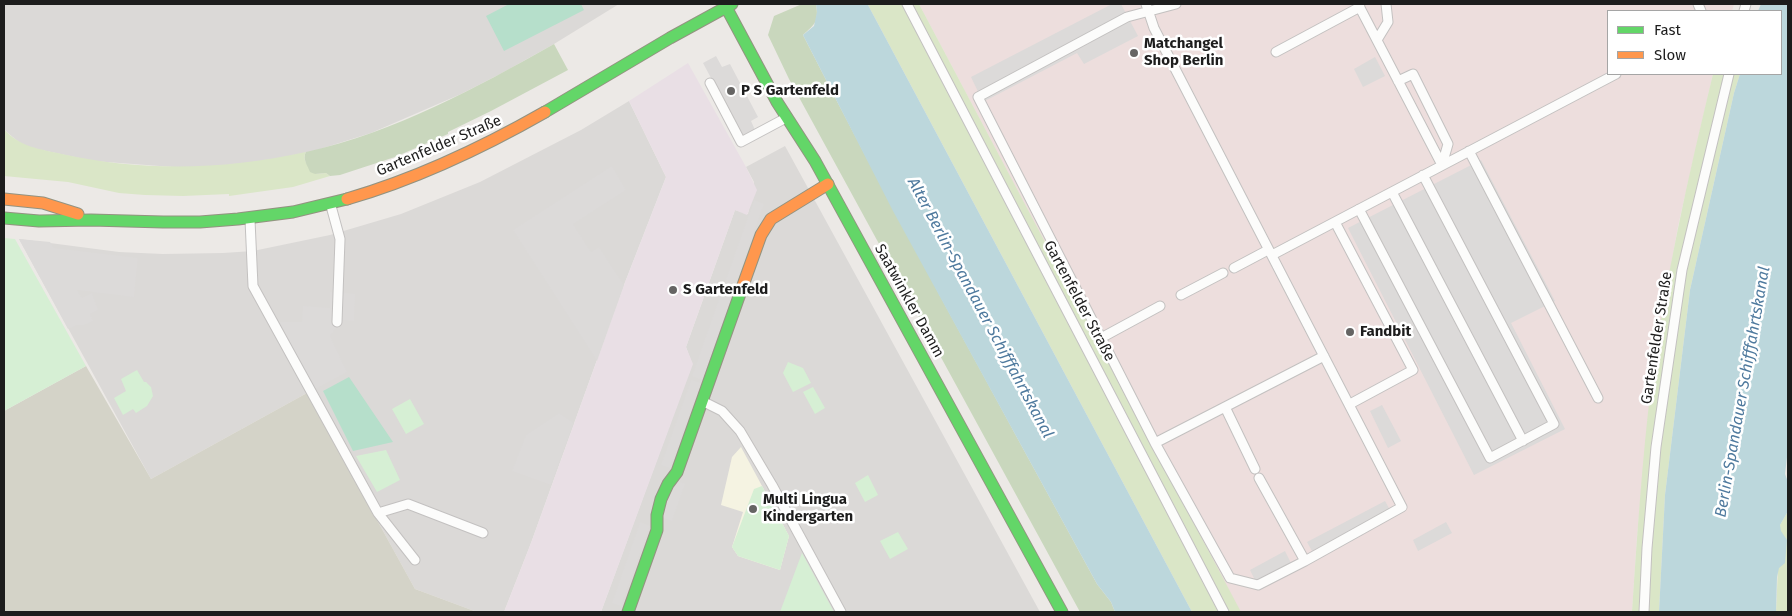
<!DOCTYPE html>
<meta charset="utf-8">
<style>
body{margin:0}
#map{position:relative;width:1792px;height:616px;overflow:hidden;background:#ece9e6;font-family:"Fira Sans",sans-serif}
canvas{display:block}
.frame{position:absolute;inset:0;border:5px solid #1d1d1d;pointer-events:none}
.legend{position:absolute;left:1607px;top:10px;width:175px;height:65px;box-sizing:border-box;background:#fff;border:1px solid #a5a5a5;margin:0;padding:6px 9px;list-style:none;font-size:15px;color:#1d1d1d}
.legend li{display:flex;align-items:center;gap:10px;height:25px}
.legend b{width:25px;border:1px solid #a5a5a5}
</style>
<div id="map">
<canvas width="1792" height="616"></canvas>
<div class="frame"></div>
<ul class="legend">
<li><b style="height:6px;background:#63d668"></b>Fast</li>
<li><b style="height:6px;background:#ff974d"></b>Slow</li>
</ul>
</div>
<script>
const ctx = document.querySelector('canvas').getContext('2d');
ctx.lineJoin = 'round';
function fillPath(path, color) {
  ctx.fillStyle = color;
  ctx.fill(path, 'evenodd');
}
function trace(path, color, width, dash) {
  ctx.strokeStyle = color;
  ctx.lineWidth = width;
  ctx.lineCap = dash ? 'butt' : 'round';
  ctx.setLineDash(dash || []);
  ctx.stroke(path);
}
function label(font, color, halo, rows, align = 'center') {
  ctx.font = font + ' "Fira Sans",sans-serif';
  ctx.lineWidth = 5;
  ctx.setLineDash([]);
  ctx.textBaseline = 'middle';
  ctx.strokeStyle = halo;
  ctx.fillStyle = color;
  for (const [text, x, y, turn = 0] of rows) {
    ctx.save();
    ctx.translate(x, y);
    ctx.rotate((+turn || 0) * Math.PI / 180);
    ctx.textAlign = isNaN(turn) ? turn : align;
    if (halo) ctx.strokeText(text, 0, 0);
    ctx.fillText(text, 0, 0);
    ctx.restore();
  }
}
fillPath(new Path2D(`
 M4,4H619L554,44L500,74L461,94L371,133L317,150L273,160L219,167H173L93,161L32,148L21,144L8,133L4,129Z
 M629,101L666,177L624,285L531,543L504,612H477L415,589L307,393L151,479L19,239L119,252L163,254L223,253L253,251L330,235L401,214L480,182L581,130Z
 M785,146L1040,612H601L692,364L686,347L735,210L748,214L754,182L746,167Z`), '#dbd9d7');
fillPath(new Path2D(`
 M919,4H1734L1732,11H1608V74H1713L1678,226L1659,334L1651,387L1637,536L1632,612H1237L1238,608Z`), '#eddedd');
fillPath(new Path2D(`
 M688,63L746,167L757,190L747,215L735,210L686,347L693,364L601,612H504L531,543L624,285L666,177L629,101Z`), '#e9dfe5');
fillPath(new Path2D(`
 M741,447L789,536L780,570L738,556L732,547L743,512L721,505L732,457Z`), '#f5f3e2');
fillPath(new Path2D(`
 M86,366L151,479L307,393L415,589L477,612H4V411Z`), '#d4d3c8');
fillPath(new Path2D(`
 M851,4H919L1241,612H1192L868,5Z
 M1713,74H1740L1734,93L1690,290L1665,495L1659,612H1632C1637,537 1642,461 1651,386C1665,280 1688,177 1713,74Z
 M4,129C19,147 40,149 62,154C144,172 224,170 306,152C301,160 310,168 315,174L326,173L330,176L293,187L229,196V194L183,196L145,195L119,193L68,182L4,176Z
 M1788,503V612H1776L1780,525L1788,511Z`), '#dae6c7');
fillPath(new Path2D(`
 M802,4H816C819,22 815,24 803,35C897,220 998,402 1097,584L1111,602L1115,612H1080L789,79L768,35L774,16Z
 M554,44L568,70L491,111L448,132V134L395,157L340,175L330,176L326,173L315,174L310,172C308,166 302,159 306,152C395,132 476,88 554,44Z`), '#c9d7bd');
fillPath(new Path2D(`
 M4,238L15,239L86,366L4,411Z
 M788,362L803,368L811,383L793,392L783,373Z
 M137,370L144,382H146L151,387L153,396L147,406L136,413L133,409L123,415L114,398L126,391L121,379Z
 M813,387L825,408L815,414L803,392Z
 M410,399L424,424L406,434L392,409Z
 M386,450L400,480L377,492L356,456Z
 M868,475L878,495L865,502L855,483Z
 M762,486L789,536L780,570L738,556L732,547L754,489Z
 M898,532L908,549L890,559L880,541Z
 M802,553L834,612H780Z`), '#d6efd4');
fillPath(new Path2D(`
 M509,4H581L584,10L504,51L486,16Z
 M349,377L393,442L353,451L323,391Z`), '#b6dfcb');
fillPath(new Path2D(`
 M1112,4H1121L1138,36L1084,64L1077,53L983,102L971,77Z
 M716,56L722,67L730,64L758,117L751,121L755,130L742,136L703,63Z
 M1375,57L1385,76L1363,87L1354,69Z
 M1481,160L1555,301L1511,323L1565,429L1474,475L1348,228Z
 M612,166L626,190L573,224L591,252L599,247L624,285L597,361L513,230Z
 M754,200L764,204L702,380L692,376Z
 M19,239L50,242L54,248L138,258L134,297L77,290L82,298L92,293L98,310L90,314L93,321L84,325H77L68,329Z
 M330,292L355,294L354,321L342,320L330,336L347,372L315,389L278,322H302L303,306L330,308Z
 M691,380L701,383L670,468L661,465Z
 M1382,405L1401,441L1388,448L1370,411Z
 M559,413L574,423L551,485L512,471L526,435Z
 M674,480L685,484L672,521L661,517Z
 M1385,501L1390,510L1312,551L1307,542Z
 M640,522L650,526L621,606L612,603Z
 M1446,522L1452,533L1418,551L1413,540Z
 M1285,551L1291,563L1256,582L1250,570Z`), '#dcdad9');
fillPath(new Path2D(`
 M816,4L868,5L1192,612H1115L1111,602L1097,584L893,211L803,35L814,26L817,12Z
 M1761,4H1788V449L1785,474L1788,482V511L1780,525L1781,531L1787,540L1785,563L1779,568L1777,577L1776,612H1659L1665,495L1690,290L1734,93L1740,74H1781V11H1758Z`), '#bcd7dc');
const lane = new Path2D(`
 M907,4L1224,612
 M1146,4L1154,28L1402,507L1305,561L1258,585L1230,578L1155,443L978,97L1127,17L1176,4
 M1358,4L1442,165
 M1698,4L1701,11
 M1744,11L1746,4
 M1377,40L1388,22L1386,4
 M1276,52L1360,7
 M1398,81L1413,74L1448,144L1442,165
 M710,83L741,142L786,118
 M1469,151L1598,398
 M1392,192L1523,441
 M331,206L340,239L337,322
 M1359,209L1490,458L1554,424L1423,175
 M250,220L253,286L378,513L415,560
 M1335,222L1413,370L1350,404
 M1272,255L1616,74
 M1234,268L1268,250
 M1181,295L1223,273
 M1101,338L1160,306
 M704,402L722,411L740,431L772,485L841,612
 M1225,407L1255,469
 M1155,443L1324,356
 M1259,478L1305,561
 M378,513L408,504L483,533
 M1644,612L1647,548L1656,447L1682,270L1729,74`);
const fast = new Path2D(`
 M726,7L777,102L815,161L1062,612
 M545,112L670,38L732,4
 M4,218L39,221L91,220L163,222H200L238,219L293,212L347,199
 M628,612L657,530V515L661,499L668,484L677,472L742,288`);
const slow = new Path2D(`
 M4,199L43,203L78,214
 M347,199C416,179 482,148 545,112
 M742,288L761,235L771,219L828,184`);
trace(lane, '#c3c1c0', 11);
trace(fast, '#939380', 13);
trace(slow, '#939380', 13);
trace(lane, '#fcfcfb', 9);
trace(fast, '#63d668', 11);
trace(slow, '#ff974d', 11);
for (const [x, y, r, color] of [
 [1134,53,5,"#656463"],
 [731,91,5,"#656463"],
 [673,290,5,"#656463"],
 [1350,332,5,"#656463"],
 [753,509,5,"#656463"]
]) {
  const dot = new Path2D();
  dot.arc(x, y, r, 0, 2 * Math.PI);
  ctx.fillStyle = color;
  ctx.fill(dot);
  trace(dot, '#fff', 2);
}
label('bold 15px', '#1d1d1d', '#fff', [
 ["Matchangel",1144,44],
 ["Shop Berlin",1144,61],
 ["P S Gartenfeld",741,91],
 ["S Gartenfeld",683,290],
 ["Fandbit",1360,332],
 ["Multi Lingua",763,500],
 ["Kindergarten",763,517]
], 'left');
label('15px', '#1d1d1d', '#fff', [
 ["Gartenfelder Straße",439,146,-23],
 ["Saatwinkler Damm",909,301,61],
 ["Gartenfelder Straße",1079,301,62],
 ["Gartenfelder Straße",1657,338,-81]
]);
label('italic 16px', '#4f7a9e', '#fff', [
 ["Alter Berlin-Spandauer Schifffahrtskanal",980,308,62],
 ["Berlin-Spandauer Schifffahrtskanal",1743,392,-80]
]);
</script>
